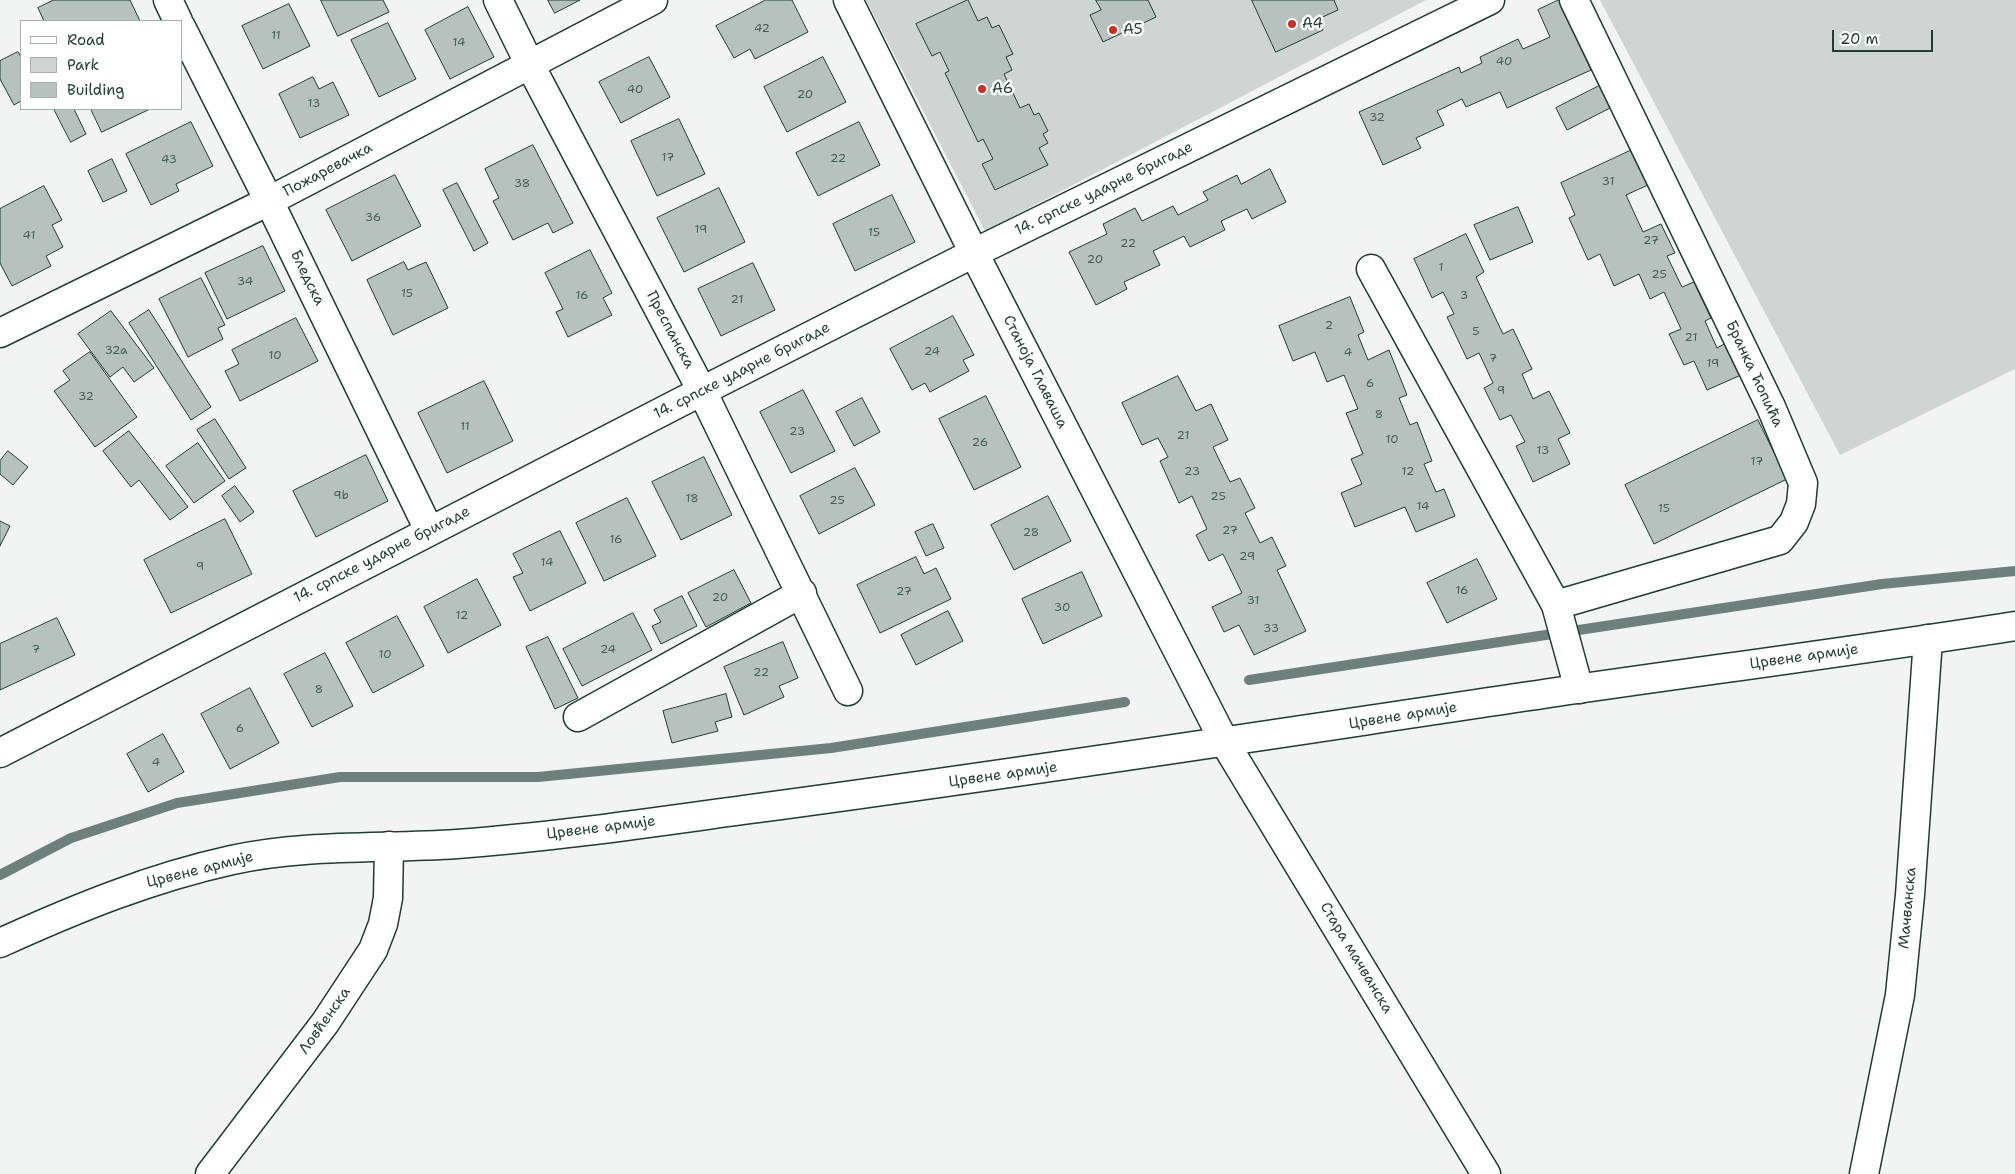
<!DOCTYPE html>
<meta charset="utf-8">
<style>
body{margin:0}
#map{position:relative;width:2015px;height:1174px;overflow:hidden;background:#f2f3f3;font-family:"Shantell Sans",sans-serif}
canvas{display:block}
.legend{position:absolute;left:20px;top:20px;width:162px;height:90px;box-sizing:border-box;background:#fff;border:1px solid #a5b1ae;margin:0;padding:6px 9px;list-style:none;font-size:15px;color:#1f3d34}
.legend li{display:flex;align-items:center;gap:10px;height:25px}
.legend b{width:25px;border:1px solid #a5b1ae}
.scale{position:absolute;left:1832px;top:30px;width:101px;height:22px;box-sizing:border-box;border:2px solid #1f3d34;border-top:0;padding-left:6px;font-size:15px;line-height:18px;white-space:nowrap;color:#1f3d34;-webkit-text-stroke:4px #fff;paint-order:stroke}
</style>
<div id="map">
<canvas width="2015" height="1174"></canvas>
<ul class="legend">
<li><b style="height:6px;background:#fff"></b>Road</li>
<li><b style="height:14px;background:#ced5d3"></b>Park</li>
<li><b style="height:14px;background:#b7c1bd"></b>Building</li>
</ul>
<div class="scale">20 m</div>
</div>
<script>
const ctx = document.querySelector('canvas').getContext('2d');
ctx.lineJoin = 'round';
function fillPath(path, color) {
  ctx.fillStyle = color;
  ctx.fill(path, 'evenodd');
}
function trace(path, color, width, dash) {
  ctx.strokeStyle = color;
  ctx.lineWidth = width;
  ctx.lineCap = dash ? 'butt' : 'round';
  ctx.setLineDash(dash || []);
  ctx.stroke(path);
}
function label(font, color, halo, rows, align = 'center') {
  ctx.font = font + ' "Shantell Sans",sans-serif';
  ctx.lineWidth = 5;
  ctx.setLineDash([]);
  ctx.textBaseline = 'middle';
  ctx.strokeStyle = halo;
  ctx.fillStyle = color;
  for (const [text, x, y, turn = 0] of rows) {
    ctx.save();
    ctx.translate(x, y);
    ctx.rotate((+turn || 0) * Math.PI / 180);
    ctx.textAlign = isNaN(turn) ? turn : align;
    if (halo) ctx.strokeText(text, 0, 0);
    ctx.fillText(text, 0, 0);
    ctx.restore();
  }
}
fillPath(new Path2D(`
 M866,0H1426L985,231Z
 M1600,0H2015V369L1840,455Z`), '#ced5d3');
trace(new Path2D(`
 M1249,680L1882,584L2015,571
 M0,875L71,838L177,803L340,777H538L831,748L1125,702`), '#6d807b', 10);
const building = new Path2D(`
 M54,0H130L140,21H44L38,8Z
 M321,0H383L389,12L338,36Z
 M548,0H580L555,13Z
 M766,0H792L808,32L755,59L750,49L734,58L716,26Z
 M968,0L978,21L987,17L992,28L999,25L1013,54L1006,57L1012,70L1004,74L1020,108L1029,104L1034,115L1039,113L1048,131L1043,134L1048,143L1039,148L1048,165L995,190L982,164L993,159L983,139L978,142L945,73L949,71L940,52L932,56L916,24Z
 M1096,0H1148L1156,17L1103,42L1090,15L1101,10Z
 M1252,0H1334L1338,10L1318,19L1323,30L1276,52Z
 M1559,0L1591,70L1507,108L1500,92L1466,107L1462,99L1437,111L1444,125L1416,138L1421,148L1383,165L1359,112L1459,67L1461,73L1482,63L1480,57L1518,39L1523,49L1550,37L1538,10Z
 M289,4L310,46L263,69L242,26Z
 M468,7L494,57L450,79L425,30Z
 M388,23L416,79L379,97L351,40Z
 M18,52L21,57V101L14,105L0,79V61Z
 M649,57L670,97L621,123L599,82Z
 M823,57L846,102L787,132L764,87Z
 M313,77L319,89L333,82L349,115L300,138L279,94Z
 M1601,85L1612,107L1567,130L1556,108Z
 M54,109H74L86,134L71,142Z
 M91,109H150L102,132Z
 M679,119L705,174L657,196L631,141Z
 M191,122L213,166L176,184L179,191L151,205L126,154Z
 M859,122L880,165L818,196L796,153Z
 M533,145L573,223L553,233L548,223L513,240L493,201L499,198L485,169Z
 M1632,150L1648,185L1626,195L1643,232L1661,224L1675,253L1667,256L1682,287L1694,282L1711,318L1705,321L1717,348L1726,343L1741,375L1707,390L1694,361L1684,365L1669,334L1681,329L1664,292L1650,299L1639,274L1614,286L1600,254L1588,260L1569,218L1575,215L1561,183Z
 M112,159L127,191L103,202L88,171Z
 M1270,169L1286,202L1252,219L1247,209L1221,221L1225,230L1190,247L1184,236L1153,251L1160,265L1124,282L1127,289L1096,305L1069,252L1107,234L1103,224L1135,208L1142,221L1173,206L1178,215L1208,200L1203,192L1237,175L1241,184Z
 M395,175L421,226L352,261L326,210Z
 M457,183L488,243L474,251L443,190Z
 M44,186L62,220L52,225L63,247L46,256L51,266L12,286L0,263V209Z
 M719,188L745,242L684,272L657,218Z
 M892,195L915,242L855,271L833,224Z
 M1518,207L1533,242L1490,260L1474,225Z
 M1466,234L1484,272L1476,277L1503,334L1513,329L1532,369L1522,374L1533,399L1549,391L1570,433L1558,439L1570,464L1533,482L1516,446L1525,442L1511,415L1500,420L1484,388L1493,383L1479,353L1467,359L1447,317L1454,314L1443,292L1432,298L1414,259Z
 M263,246L285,291L227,319L205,273Z
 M590,250L612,293L603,298L612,315L568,337L556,312L563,309L545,273Z
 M404,262L408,270L426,262L448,308L393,335L367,280Z
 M753,263L775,310L721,336L698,289Z
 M201,278L225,325L218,328L223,339L188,357L159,299Z
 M1350,297L1364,332L1358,335L1368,360L1389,350L1407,395L1399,398L1410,425L1417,422L1432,461L1424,464L1436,492L1444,489L1455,516L1416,532L1405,507L1355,527L1341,493L1362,484L1351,459L1363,454L1346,413L1358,409L1344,375L1327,382L1315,352L1293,361L1279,326Z
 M149,310L211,407L191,420L129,323Z
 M111,311L154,368L134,382L123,367L110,377L78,334Z
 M953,316L974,355L963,360L969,371L930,392L925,383L912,390L890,349Z
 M296,318L318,361L240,401L225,371L239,364L232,350Z
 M90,352L137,417L95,447L54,391L70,380L63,371Z
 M1178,376L1196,411L1211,404L1228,440L1213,447L1230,482L1240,478L1255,508L1245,513L1260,543L1272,537L1286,566L1277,570L1306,631L1254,655L1239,625L1224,632L1212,607L1242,593L1223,554L1209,561L1196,535L1207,529L1192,496L1179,503L1160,461L1168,457L1158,438L1142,445L1122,403Z
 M484,381L513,441L447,473L418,413Z
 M803,390L835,451L791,473L760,412Z
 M986,396L1021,467L974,490L939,419Z
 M862,398L880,432L854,446L836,412Z
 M215,419L246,468L229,479L197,430Z
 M1758,420L1787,479L1654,544L1625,485Z
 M129,431L188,507L170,520L139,480L131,487L103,451Z
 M198,443L225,481L194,503L166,466Z
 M8,451L28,467L13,485L0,474V461Z
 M366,455L388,501L316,537L293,491Z
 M704,457L732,515L681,540L652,482Z
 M855,468L875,505L819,534L800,496Z
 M235,486L254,512L240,522L222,496Z
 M1048,496L1071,541L1014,570L991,525Z
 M627,498L656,556L604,581L576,523Z
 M225,519L252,574L171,613L144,560Z
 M0,521L10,526L0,546Z
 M933,524L944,548L926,556L915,532Z
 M560,531L586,583L530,611L513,577L523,573L513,554Z
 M916,557L924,574L936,568L951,599L880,633L857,585Z
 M1477,559L1497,599L1447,623L1427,583Z
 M734,570L751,603L706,627L688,593Z
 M1082,572L1102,616L1043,644L1022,599Z
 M477,579L501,625L448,653L424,607Z
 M682,596L697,626L661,644L652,626L661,622L654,610Z
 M948,611L963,641L916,665L901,635Z
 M633,613L652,650L582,686L563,649Z
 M397,616L424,666L373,693L346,643Z
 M57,618L75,655L0,690V644Z
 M548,637L578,698L555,709L526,647Z
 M783,642L798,678L779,686L784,697L744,715L724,667Z
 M325,653L353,706L312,727L284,674Z
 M250,688L279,743L230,769L201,714Z
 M726,694L732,717L715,722L718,731L672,743L663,711Z
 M163,734L184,772L148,792L127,754Z`);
fillPath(building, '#b7c1bd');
trace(building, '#1f3d34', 1);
const minor = new Path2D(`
 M168,0L178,21
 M498,0L530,65L702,391L848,691
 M848,0L974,253L1225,743L1486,1174
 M181,27L269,201L429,530
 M1371,269L1556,605L1579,689
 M0,333L269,201L653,0
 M1556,605L1780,540L1794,522L1801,504L1803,483L1771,407L1574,0
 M578,717L802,593
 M0,753L702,391L974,253L1490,0
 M210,1174L325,1023L373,950L383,924L388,898L389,846
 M1864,1174L1900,995L1910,895L1928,639`);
const major = new Path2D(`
 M0,943C75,909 150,878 232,860C305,844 382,849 457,844C553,837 648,823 743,810C1022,773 1299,730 1577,689C1723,668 1869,649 2015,626`);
trace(minor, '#1f3d34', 31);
trace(major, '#1f3d34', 31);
trace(minor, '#fff', 28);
trace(major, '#fff', 28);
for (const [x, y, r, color] of [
 [1292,24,5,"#c8321e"],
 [1113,30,5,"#c8321e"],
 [982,89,5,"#c8321e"]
]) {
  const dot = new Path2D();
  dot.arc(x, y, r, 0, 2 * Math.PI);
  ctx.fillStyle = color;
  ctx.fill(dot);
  trace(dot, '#fff', 2);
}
label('12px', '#455e56', null, [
 ["42",762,29],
 ["11",276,36],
 ["14",459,43],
 ["40",1504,62],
 ["40",635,90],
 ["20",805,95],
 ["13",314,104],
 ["32",1377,118],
 ["17",668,158],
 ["22",838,159],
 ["43",169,160],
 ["31",1608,182],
 ["38",522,184],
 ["36",373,218],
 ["19",701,230],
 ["15",874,233],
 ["41",29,236],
 ["27",1651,241],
 ["22",1128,244],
 ["20",1095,260],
 ["1",1441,268],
 ["25",1659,275],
 ["34",245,282],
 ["15",407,294],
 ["16",582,296],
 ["3",1464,296],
 ["21",737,300],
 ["2",1329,326],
 ["5",1476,332],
 ["21",1691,338],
 ["32a",116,351],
 ["24",932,352],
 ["4",1348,353],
 ["10",275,356],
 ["7",1493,359],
 ["19",1713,364],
 ["6",1370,384],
 ["9",1501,391],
 ["32",86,397],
 ["8",1379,415],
 ["11",465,427],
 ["23",797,432],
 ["21",1183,436],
 ["10",1392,440],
 ["26",980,443],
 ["13",1543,451],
 ["17",1757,462],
 ["23",1192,472],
 ["12",1408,472],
 ["9b",341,496],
 ["25",1218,497],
 ["18",692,499],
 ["25",837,501],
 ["14",1423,507],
 ["15",1664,509],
 ["27",1230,531],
 ["28",1031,533],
 ["16",616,540],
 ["29",1247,557],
 ["14",547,563],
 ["9",200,567],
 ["16",1462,591],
 ["27",904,592],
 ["20",720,598],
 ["31",1253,601],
 ["30",1062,608],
 ["12",462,616],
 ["33",1271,629],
 ["7",36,650],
 ["24",608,650],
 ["10",385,655],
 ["22",761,673],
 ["8",319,690],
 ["6",240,729],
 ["4",156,763]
]);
label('15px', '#1f3d34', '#fff', [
 ["A4",1302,24],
 ["A5",1123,30],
 ["A6",992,89]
], 'left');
label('15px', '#1f3d34', '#fff', [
 ["Пожаревачка",328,170,-28],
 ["14. српске ударне бригаде",1104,189,-26],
 ["Бледска",307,278,64],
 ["Преспанска",670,330,62],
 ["14. српске ударне бригаде",742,371,-27],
 ["Станоја Главаша",1035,372,63],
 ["Бранка Ћопића",1754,374,65],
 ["14. српске ударне бригаде",382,555,-27],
 ["Црвене армије",1804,657,-8],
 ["Црвене армије",1403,716,-9],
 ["Црвене армије",1003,775,-8],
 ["Црвене армије",601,828,-7],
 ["Црвене армије",200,870,-14],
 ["Мачванска",1908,908,-85],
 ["Стара мачванска",1356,958,59],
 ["Ловћенска",325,1021,-55]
]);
</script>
